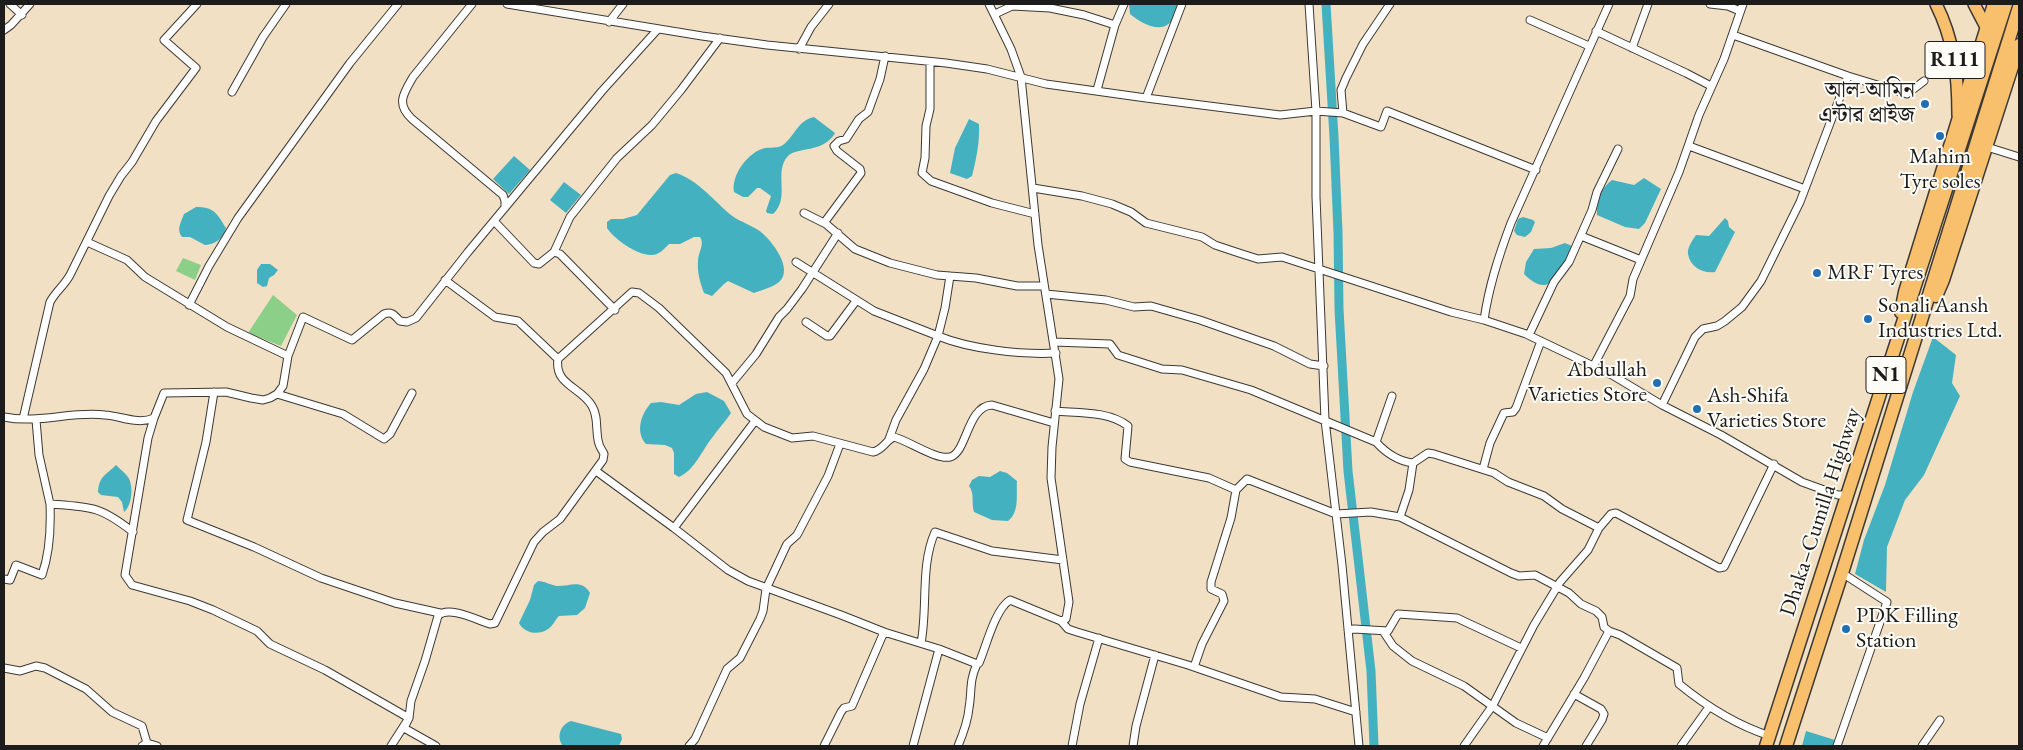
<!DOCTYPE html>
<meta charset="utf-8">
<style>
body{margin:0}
#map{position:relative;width:2023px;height:750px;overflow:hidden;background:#f1e0c3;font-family:"EB Garamond",serif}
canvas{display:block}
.frame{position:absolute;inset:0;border:5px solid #1c1c1c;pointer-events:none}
</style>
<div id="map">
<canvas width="2023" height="750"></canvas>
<div class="frame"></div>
</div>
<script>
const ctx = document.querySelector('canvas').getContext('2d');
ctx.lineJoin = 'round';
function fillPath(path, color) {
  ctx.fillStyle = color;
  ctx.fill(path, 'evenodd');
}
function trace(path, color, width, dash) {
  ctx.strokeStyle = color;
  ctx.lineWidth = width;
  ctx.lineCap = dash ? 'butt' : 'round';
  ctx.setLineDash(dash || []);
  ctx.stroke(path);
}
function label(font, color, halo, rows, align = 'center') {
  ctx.font = font + ' "EB Garamond","Noto Serif Bengali",serif';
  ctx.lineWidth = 4;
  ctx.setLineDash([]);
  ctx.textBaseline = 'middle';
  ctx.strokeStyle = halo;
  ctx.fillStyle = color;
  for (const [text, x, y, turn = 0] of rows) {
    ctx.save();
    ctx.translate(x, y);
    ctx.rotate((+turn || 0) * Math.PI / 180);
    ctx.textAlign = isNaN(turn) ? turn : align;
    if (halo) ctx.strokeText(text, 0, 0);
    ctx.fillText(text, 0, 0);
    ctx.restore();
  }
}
fillPath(new Path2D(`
 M183,258L201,265L195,280L176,271Z
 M273,295L297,315L281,346L248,333Z`), '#8bcf88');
fillPath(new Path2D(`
 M1129,4H1180C1177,11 1174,21 1167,25C1156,32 1138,21 1130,14Z
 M814,117L835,133C824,153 796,147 788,156C773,172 791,198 773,214L767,213L766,211L771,196L760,188H757L748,197H743L734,192C731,175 748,152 765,148C771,147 777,149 783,145C795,136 798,120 814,117Z
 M969,119L979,124C980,142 976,160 972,176L967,179L950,173L955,148Z
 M514,156L530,170L509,194L493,179Z
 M676,173C698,180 713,200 731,215C740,222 752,225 761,232C772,241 794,269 779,282C773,287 762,290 754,293L728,281L724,284L712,296L704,293C700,282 697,272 698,261C698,253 705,244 700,237H694L680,244H669C664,249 659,255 652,255C638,256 614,239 607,228V222L611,219H623L637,215L670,175Z
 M1644,178L1661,189L1645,223L1639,229L1625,227L1597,215C1596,201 1601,188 1612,180L1634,185Z
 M564,182L581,195L566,213L550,200Z
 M196,207C215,207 217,214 226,228C223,239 216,244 205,245L190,237H182C176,230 181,222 184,214Z
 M1523,217L1533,220L1535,222L1531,232L1525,237L1517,235L1514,231L1518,219Z
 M1725,218L1728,221L1729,227L1735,232L1715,272C1703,274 1690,267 1688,254C1687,247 1693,240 1696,235L1709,236Z
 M1565,243L1572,246C1569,255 1555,284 1545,285C1537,286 1529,279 1524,274L1526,262L1534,249L1551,248Z
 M261,264H270L278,270L274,275L269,278L267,286L263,287L257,283V270Z
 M1933,337L1956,355L1952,383L1960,396L1924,475L1905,500L1887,547L1886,592L1855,574L1864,540L1885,485L1913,392Z
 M707,392L724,401L731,413C725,422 718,429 712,438C702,450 695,470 679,477L674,474V453L672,448L665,445L646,444C635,432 641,414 651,403L661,402L679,405L696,394Z
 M116,465C120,469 125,473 128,477C134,486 132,506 124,512L122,502L118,497L101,495L98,492C99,476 106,475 116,465Z
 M1000,471L1007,473L1017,481C1016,494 1020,512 1008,521L992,520L974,512C971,503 975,494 969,486L972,480L979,476L990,477Z
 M538,581C545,581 550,585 557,586C571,586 582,579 590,593L585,608L577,615L559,616C555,620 553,626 548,629C538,636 524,633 519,623L530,600L534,585Z
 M571,721L621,734L622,739L619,746H563C556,737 560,725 571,721Z
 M1806,731L1835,740L1833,746H1802Z`), '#44b1c0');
trace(new Path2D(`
 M1326,4L1334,137L1338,232L1339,309L1348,471L1371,671L1374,746`), '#44b1c0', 9);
const street = new Path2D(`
 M10,4L22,15
 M472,4L413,77C403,94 396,104 412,119L503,195L505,201V207
 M507,4L702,36L767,45L946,63L987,69L1046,84L1146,98L1280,115L1316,111V197L1325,420L1342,565L1359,746
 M989,4L1011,49L1021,77L1038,245L1059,379L1052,447L1051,478L1069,602L1066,619L1061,621
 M1309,4L1316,111L1343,113L1381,127L1387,111L1536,170
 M1710,4L1728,6L1740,11
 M995,14L1012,6L1050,8L1084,15L1115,25
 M1530,20L1589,46
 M609,22L623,4
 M4,30L11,25L30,4
 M1596,31L1686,73L1711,86
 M1733,35L1848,76L1907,94L1924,81
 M1632,48L1648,4
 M799,49L811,27L829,4
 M930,62V109L926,126L925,158L922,173L931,181L992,203L1035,214
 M1097,90L1115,25L1124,4
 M232,92L263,37L286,4
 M1146,98L1182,4
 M1343,113L1341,90L1346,78L1363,44L1390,4
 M1689,146L1805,189
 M1987,147L2019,157
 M1033,188L1082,196L1112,204L1131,212L1146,223L1202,237L1215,245L1239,253L1258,259L1282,257L1451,312L1484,320L1526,334L1612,375L1662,405L1721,435L1802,482L1838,495H1848
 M804,213L826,224L855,249L890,263L937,275L976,278L1017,286H1044
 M495,222L534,263L539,264L554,252L560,254L615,310
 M824,223L861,173L860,169L837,151L834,146L839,141L846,139L859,119L868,112L880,79L885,56
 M1581,236L1641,260
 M87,242L127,260L145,277L227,327L288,356
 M554,252L570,217L617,158L652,125L681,90L720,38
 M796,262L874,311L938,336L945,308L950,276
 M445,280L495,317L518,321L558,359
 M1046,294L1106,300L1134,307L1151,306L1200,320L1274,346L1310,364L1324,366
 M189,305L209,266L238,218L350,63L398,4
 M1484,320C1489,285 1499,255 1511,223L1609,4
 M806,322L827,336H830L856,301
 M1529,335L1554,282L1569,262L1592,210L1597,192L1618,149
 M1054,342L1110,344L1118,355L1162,369L1182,370L1251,390L1376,442C1386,453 1397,461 1413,463L1428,453L1434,454L1494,473L1508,482L1544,496L1562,509L1599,528L1611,514L1616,513L1719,568L1724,567L1727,561L1774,464
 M1594,365L1630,296L1633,279L1679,172L1699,115L1724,59L1743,4
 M732,383L756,354L779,317L787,309L802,289L838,233
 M214,392L206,442L187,520L254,547L321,578L395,603L440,613
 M277,394L343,414L384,439L390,434L412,393
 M1662,405L1695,337L1703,329L1717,326L1725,321L1742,307L1761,281L1800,202L1848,76
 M1055,411C1078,413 1109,411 1128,426L1125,459L1130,462L1209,478L1236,490L1247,479L1336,514L1371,512L1400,517L1511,573L1519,576L1535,575L1569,593L1581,604L1596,611L1602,617L1604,627L1609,631L1620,635L1677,668L1679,684C1706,706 1736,725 1770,736
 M4,417C38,424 71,411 105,415C121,416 138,425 154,418L164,393L226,392L251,398L263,400L270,398L277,394L283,386L288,356L303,317L352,340L384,314C392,311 394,315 400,321L407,322L416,318L468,252L602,91L658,29
 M154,418L148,438L125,575L132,585L190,601L213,610L257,631L270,644L325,670L409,718L404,728L436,746
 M23,419L50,302C56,291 64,286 70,275L109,196L121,176L132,162L156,121L196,68L164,40L197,4
 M36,420L39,455L50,504
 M889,439L896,420L924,369L938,336C970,349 1021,355 1056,353
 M1376,442L1392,396
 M1483,469L1490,443L1504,413L1513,412L1516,408L1541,341
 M596,471L674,528L728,570L748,581L841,615L884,632L939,649L977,664
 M1400,517L1409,490L1413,463
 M674,528L755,421
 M4,579L10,580L16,565L42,575C50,552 51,528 50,504C91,507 100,506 133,532
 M1348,630L1354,629L1388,631L1398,614L1457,618L1521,648
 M1383,631L1393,646L1412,661L1464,686L1516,723L1548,738
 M921,643C928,607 920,566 935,532L992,551L1063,560
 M1194,667L1202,644L1224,601L1222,594L1211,589V582L1231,518L1236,490
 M4,668L20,671L36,666L45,668L86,689L112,712L142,726L147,743
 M1574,694L1601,709L1604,714L1602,720L1586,746
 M142,746L147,743L157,746
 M391,746L409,718L411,701L425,661L438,616C448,605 477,620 490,624L495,623L534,542L543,532L560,519L603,460L604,454C603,451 600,448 599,444C595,432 599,417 592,406C581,387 554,385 558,359L632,292L639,293L659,308L726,373L747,414L764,427L792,438L813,436L873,452C883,450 886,440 894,437C909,441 936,460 950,457C967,453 967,406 992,405L1054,423
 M689,746L695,739L727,669L740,658L760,619L763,611L766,589L787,544L797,535L828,476L840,444
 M824,746L841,712L844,708L852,706L884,632
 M913,746L939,649
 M958,746C963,734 968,721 969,708C972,691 969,681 977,664L979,663C986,647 995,609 1010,600L1061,621L1068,629L1077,632L1188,665L1281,697L1315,699L1356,712
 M1072,746L1080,704L1099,638
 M1133,746L1136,726L1155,655
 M1464,746L1493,705L1534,625L1560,582L1588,550L1599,528
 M1543,746L1584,678L1609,631
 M1681,746L1709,707
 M1837,746L1887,602L1842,573
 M1922,746L1940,720`);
const primary = new Path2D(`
 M1936,4C1954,40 1958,75 1958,115
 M1974,4L1986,27`);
const highway = new Path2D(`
 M1936,296L1943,280L2019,45
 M1901,312L1905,292L1994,4
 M1766,746L2006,4
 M1786,746L1842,573L2019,7`);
trace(street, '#3c3935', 9);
trace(primary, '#3c3935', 14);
trace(highway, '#3c3935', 15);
trace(street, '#fff', 7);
trace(primary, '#f8bf6c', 11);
trace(highway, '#f8bf6c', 12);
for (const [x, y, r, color] of [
 [1925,104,5,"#1f6fb2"],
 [1940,136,5,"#1f6fb2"],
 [1817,273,5,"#1f6fb2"],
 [1868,319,5,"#1f6fb2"],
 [1657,383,5,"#1f6fb2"],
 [1697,409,5,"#1f6fb2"],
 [1846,629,5,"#1f6fb2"]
]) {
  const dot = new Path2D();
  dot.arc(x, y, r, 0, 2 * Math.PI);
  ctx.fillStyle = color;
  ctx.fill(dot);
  trace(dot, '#fdfcf7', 2);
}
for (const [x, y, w] of [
 [1955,60,60],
 [1886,375,40]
]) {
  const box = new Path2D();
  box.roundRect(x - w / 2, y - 18.5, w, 37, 4);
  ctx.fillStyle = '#fdfcf7';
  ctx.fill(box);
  trace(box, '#1c1c1c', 1);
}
label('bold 21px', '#1c1c1c', null, [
 ["R111",1955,60],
 ["N1",1886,375]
]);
label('22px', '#1c1c1c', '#fdfcf7', [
 ["আল-আমিন",1915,91,"right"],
 ["এন্টার প্রাইজ",1915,116,"right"],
 ["Mahim",1940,157,"center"],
 ["Tyre soles",1940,182,"center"],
 ["MRF Tyres",1827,273],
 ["Sonali Aansh",1878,306],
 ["Industries Ltd.",1878,331],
 ["Abdullah",1647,370,"right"],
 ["Varieties Store",1647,395,"right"],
 ["Ash-Shifa",1707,396],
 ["Varieties Store",1707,421],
 ["PDK Filling",1856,616],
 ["Station",1856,641]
], 'left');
label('22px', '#1c1c1c', '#fdfcf7', [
 ["Dhaka–Cumilla Highway",1821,512,-72]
]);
</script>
